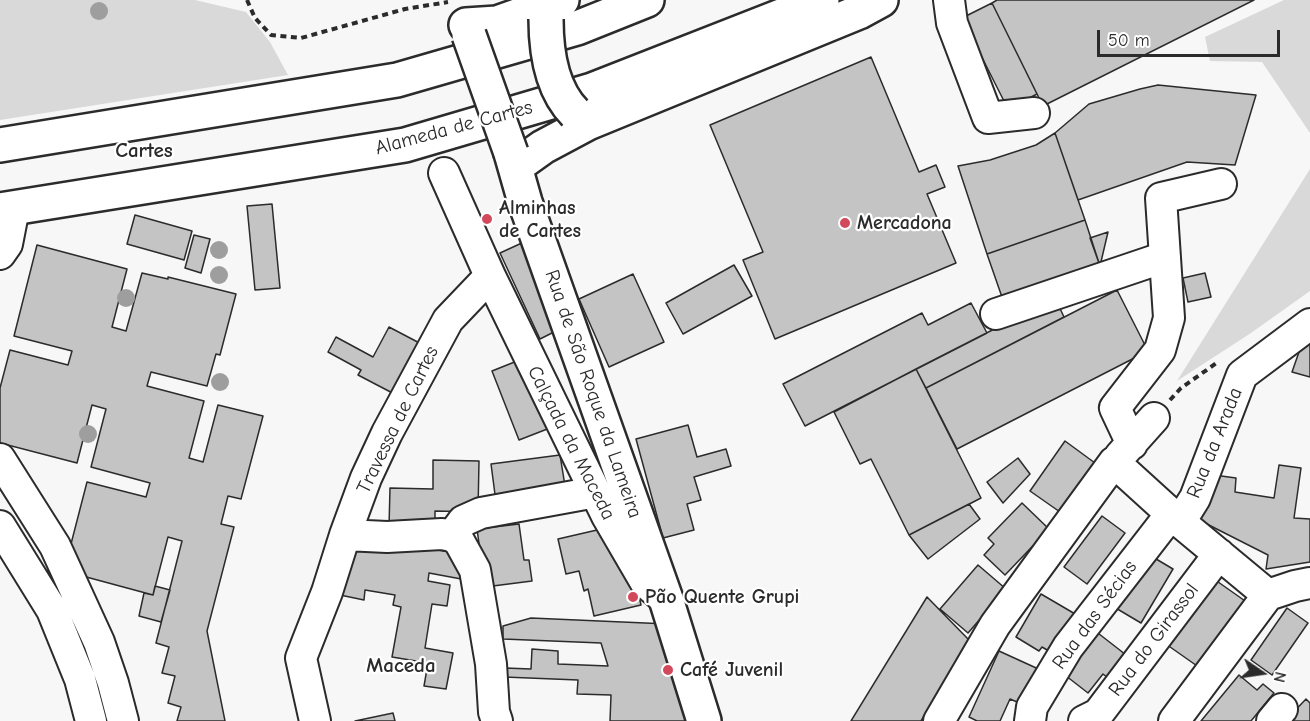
<!DOCTYPE html>
<meta charset="utf-8">
<style>
body{margin:0}
#map{position:relative;width:1310px;height:721px;overflow:hidden;background:#f7f7f7;font-family:"Comic Neue",sans-serif}
canvas{display:block}
.north{position:absolute;left:1232px;top:643px;width:60px;height:60px;-webkit-text-stroke:4px #fff;paint-order:stroke;rotate:103deg;font-size:16px;font-weight:700;line-height:24px;text-align:center;color:#2b2b2b}
.north::after{content:'';display:block;margin:auto;width:21px;height:27px;background:#2b2b2b;clip-path:polygon(50% 0,100% 100%,50% 72%,0 100%)}
.scale{position:absolute;left:1097px;top:30px;width:183px;height:27px;box-sizing:border-box;border:3px solid #2b2b2b;border-top:0;padding-left:8px;font-size:18px;line-height:21px;white-space:nowrap;color:#2b2b2b;-webkit-text-stroke:4px #fff;paint-order:stroke}
</style>
<div id="map">
<canvas width="1310" height="721"></canvas>
<div class="north">N</div>
<div class="scale">50 m</div>
</div>
<script>
const ctx = document.querySelector('canvas').getContext('2d');
ctx.lineJoin = 'round';
function fillPath(path, color) {
  ctx.fillStyle = color;
  ctx.fill(path, 'evenodd');
}
function trace(path, color, width, dash) {
  ctx.strokeStyle = color;
  ctx.lineWidth = width;
  ctx.lineCap = dash ? 'butt' : 'round';
  ctx.setLineDash(dash || []);
  ctx.stroke(path);
}
function label(font, color, halo, rows, align = 'center') {
  ctx.font = font + ' "Comic Neue",sans-serif';
  ctx.lineWidth = 4.5;
  ctx.setLineDash([]);
  ctx.textBaseline = 'middle';
  ctx.strokeStyle = halo;
  ctx.fillStyle = color;
  for (const [text, x, y, turn = 0] of rows) {
    ctx.save();
    ctx.translate(x, y);
    ctx.rotate((+turn || 0) * Math.PI / 180);
    ctx.textAlign = isNaN(turn) ? turn : align;
    if (halo) ctx.strokeText(text, 0, 0);
    ctx.fillText(text, 0, 0);
    ctx.restore();
  }
}
fillPath(new Path2D(`
 M0,0H195L246,12L270,42L288,75L0,120Z
 M1284,0H1310V133L1262,62L1210,61L1205,37Z
 M1310,169V291L1251,333L1177,381Z`), '#d9d9d9');
const building = new Path2D(`
 M997,0H1254L1043,106L992,3Z
 M992,3L1037,94L1008,109L962,18Z
 M871,57L919,172L936,165L945,187L927,194L956,263L775,339L743,260L763,252L710,125Z
 M1158,85L1256,95L1235,165L1187,162L1078,200L1055,133L1089,104L1140,89Z
 M1055,133L1085,220L987,254L958,166L990,160L1036,145Z
 M272,204L280,288L255,290L247,206Z
 M135,215L192,231L184,260L127,244Z
 M1085,220L1100,266L1003,300L987,254Z
 M1108,232L1100,266L1090,238Z
 M194,235L210,239L201,273L185,268Z
 M524,242L564,327L540,339L500,253Z
 M37,245L127,269L112,327L126,331L142,273L168,279V277L236,294L220,355L216,354L207,386L151,372L147,386L204,401L189,458L203,462L218,405L263,416L241,499L228,496L221,524L234,527L207,631L225,721H177L181,707L168,703L175,676L162,673L169,647L156,643L182,541L168,537L153,595L64,571L87,482L146,497L150,483L91,467L106,409L92,405L77,463L0,443V388L10,350L68,365L72,351L14,336Z
 M734,265L752,296L683,334L666,303Z
 M1205,273L1211,297L1188,302L1183,278Z
 M633,274L664,342L609,367L579,299Z
 M1117,290L1148,351L957,449L926,388Z
 M1055,298L1064,317L926,388L916,369Z
 M971,303L987,333L805,426L783,384L922,313L928,325Z
 M389,327L429,348L402,398L358,375L361,370L328,352L336,337L373,357Z
 M1310,342V377L1292,372L1299,352Z
 M527,357L555,426L519,440L492,371Z
 M916,369L981,498L909,535L871,459L860,464L834,412Z
 M688,425L697,457L726,449L731,466L694,477L701,500L687,504L694,530L663,538L636,439Z
 M1065,441L1095,463L1060,512L1030,491Z
 M560,455L566,492L496,502L491,464Z
 M1018,458L1030,474L1003,503L987,482Z
 M433,460L479,461L478,512L435,511V528L389,527L390,488L433,489Z
 M1279,465L1301,468L1294,518L1310,519V562L1266,569L1268,555L1193,517L1214,475L1236,478L1235,492L1274,498Z
 M1022,503L1049,529L1005,575L984,555L994,544L988,538Z
 M969,504L980,519L928,559L909,535Z
 M1102,516L1125,533L1087,584L1064,567Z
 M519,524L524,560H529L532,581L485,587L477,529Z
 M623,524L641,605L594,616L588,589L584,591L579,571L566,574L558,539Z
 M351,535L467,555L472,581L429,573L428,581L450,585L447,606L432,604L425,648L453,653L446,689L424,686L428,663L392,657L401,607L393,605L395,595L365,590L364,600L340,595Z
 M1146,553L1173,569L1141,623L1114,607Z
 M978,565L1006,589L968,633L940,609Z
 M1211,577L1248,603L1200,668L1163,642Z
 M155,586L170,590L161,622L139,616L144,593L153,595Z
 M1041,594L1082,618L1059,657L1042,647L1039,651L1016,637Z
 M927,597L969,640L921,721H851Z
 M1287,608L1308,623L1272,675L1251,660Z
 M531,618L668,624L695,721H610L611,695L577,694L578,680L504,677L505,668L531,669L532,649L558,651V664L608,666L601,643L503,639V626Z
 M1094,630L1130,658L1112,681L1103,674L1088,693L1061,672Z
 M999,651L1045,672L1029,707L1010,699L1000,721H977L969,717Z
 M1239,675L1257,690L1263,684L1274,693L1251,721H1201Z
 M1306,699L1310,703V721H1285Z
 M393,713L395,721H355Z`);
fillPath(building, '#c4c4c4');
trace(building, '#2b2b2b', 1.5);
const minor = new Path2D(`
 M949,0L952,23L988,118L1034,113
 M444,173L490,276L607,516L646,583L665,599
 M0,254L7,244L14,208
 M996,314L1165,257
 M1132,444L1115,408L1160,350L1169,318L1161,198L1221,184
 M1120,456L1154,418
 M0,459L55,546L99,642L113,683L123,721
 M1180,522L1195,498L1242,375L1310,324
 M0,526L52,610L80,679L91,721
 M345,535L387,537L442,534L452,536L459,541L475,570L491,664L494,712L497,721
 M452,536L463,521L481,513L596,492
 M1268,595L1295,586L1310,583
 M315,721L301,658L327,592L345,535L366,478L387,433L448,320L490,276
 M939,721L995,625L1114,462L1180,522L1268,595
 M1030,721L1032,707L1068,647L1171,514
 M1084,721L1098,714L1219,554
 M1174,721L1268,595
 M1272,721L1282,709`);
const major = new Path2D(`
 M466,25L497,23L562,0
 M0,145L397,80L577,28L647,0
 M511,153L525,202L666,599L704,721
 M515,167L543,147L588,123L859,12L881,0
 M0,210L405,145L592,90L822,0`);
trace(minor, '#2b2b2b', 34);
trace(major, '#2b2b2b', 38);
trace(new Path2D(`
 M247,0L255,18L271,35L301,38L405,9L448,2
 M1170,400L1181,388L1218,362`), '#2b2b2b', 4, [6, 4.5]);
trace(minor, '#fff', 30);
trace(major, '#fff', 33);
const majorBridge = new Path2D(`
 M546,19C546,52 551,89 575,113
 M469,35L511,153`);
trace(majorBridge, '#2b2b2b', 38, []);
trace(majorBridge, '#fff', 33);
ctx.fillStyle = '#9e9e9e';
for (const [x, y] of [
 [99,11],
 [219,250],
 [219,275],
 [126,298],
 [220,382],
 [88,434]
]) {
  ctx.beginPath();
  ctx.arc(x, y, 9, 0, 2 * Math.PI);
  ctx.fill();
}
for (const [x, y, r, color] of [
 [487,219,6,"#d1495b"],
 [845,223,6,"#d1495b"],
 [633,597,6,"#d1495b"],
 [668,670,6,"#d1495b"]
]) {
  const dot = new Path2D();
  dot.arc(x, y, r, 0, 2 * Math.PI);
  ctx.fillStyle = color;
  ctx.fill(dot);
  trace(dot, '#fff', 2);
}
label('20px', '#2b2b2b', '#fff', [
 ["Alameda de Cartes",454,128,-15],
 ["Rua de São Roque da Lameira",593,394,71],
 ["Travessa de Cartes",398,420,-64],
 ["Calçada da Maceda",571,443,63],
 ["Rua da Arada",1215,443,-68],
 ["Rua das Sécias",1095,615,-54],
 ["Rua do Girassol",1154,640,-53]
]);
label('bold 20px', '#2b2b2b', '#fff', [
 ["Alminhas",499,208],
 ["de Cartes",499,231],
 ["Mercadona",857,223],
 ["Pão Quente Grupi",645,597],
 ["Café Juvenil",680,670]
], 'left');
label('bold 21px', '#2b2b2b', '#fff', [
 ["Cartes",144,151],
 ["Maceda",401,666]
]);
</script>
